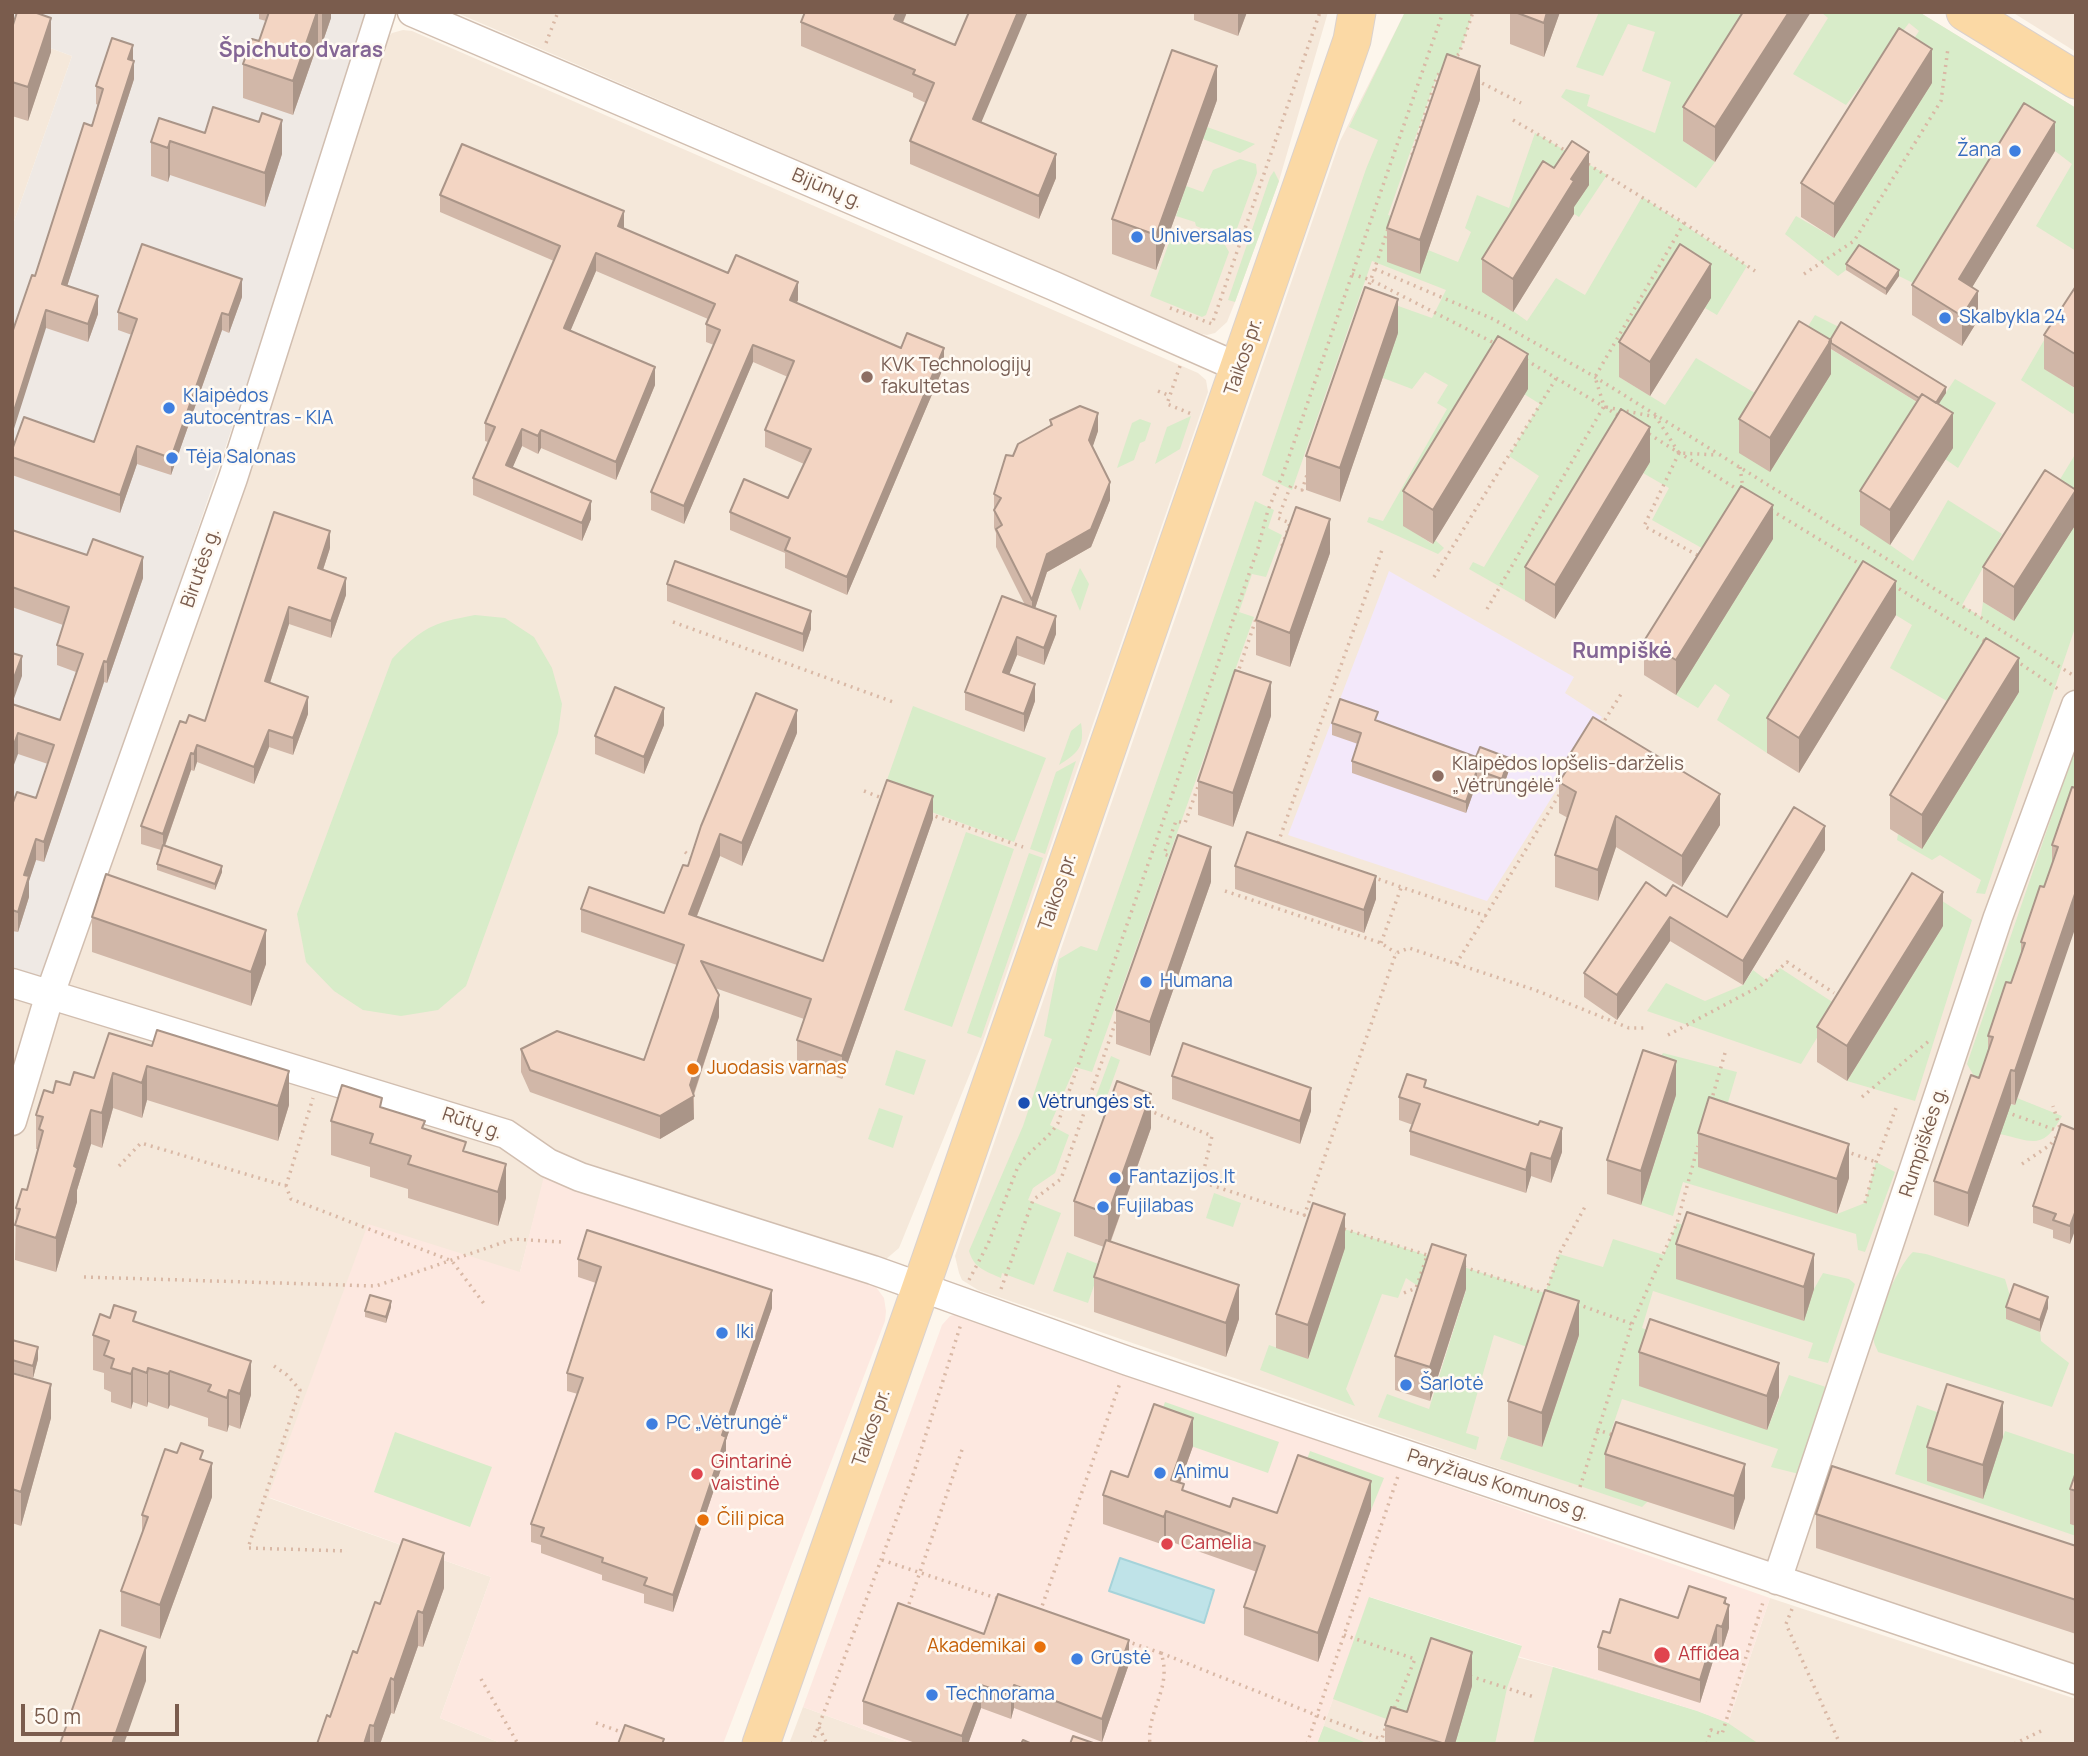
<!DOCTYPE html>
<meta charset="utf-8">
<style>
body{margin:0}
#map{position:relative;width:2088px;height:1756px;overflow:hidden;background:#fdf6ec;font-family:Manrope,sans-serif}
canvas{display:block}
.frame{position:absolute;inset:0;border:14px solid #7a5c4d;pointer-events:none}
.scale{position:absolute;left:21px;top:1704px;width:158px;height:32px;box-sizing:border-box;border:4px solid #7a5c4d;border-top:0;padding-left:9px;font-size:21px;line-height:24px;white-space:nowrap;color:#7a5c4d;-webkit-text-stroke:5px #fffaf3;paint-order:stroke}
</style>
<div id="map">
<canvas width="2088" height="1756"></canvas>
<div class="frame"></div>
<div class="scale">50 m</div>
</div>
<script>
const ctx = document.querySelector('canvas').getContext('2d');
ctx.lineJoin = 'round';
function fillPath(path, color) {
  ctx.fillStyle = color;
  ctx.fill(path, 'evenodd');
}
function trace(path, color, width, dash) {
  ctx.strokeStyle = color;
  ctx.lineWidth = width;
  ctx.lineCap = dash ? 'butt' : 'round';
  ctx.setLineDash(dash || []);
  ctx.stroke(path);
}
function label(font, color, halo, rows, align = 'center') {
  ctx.font = font + ' Manrope,sans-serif';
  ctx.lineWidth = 5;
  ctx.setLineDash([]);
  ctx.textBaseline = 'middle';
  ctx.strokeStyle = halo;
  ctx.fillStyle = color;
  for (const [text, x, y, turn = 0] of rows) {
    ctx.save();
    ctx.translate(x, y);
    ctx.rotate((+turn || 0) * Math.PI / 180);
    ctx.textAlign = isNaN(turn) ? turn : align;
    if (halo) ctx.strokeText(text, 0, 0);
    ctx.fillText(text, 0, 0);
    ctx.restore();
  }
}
fillPath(new Path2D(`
 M455,12H1328L1279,181L1235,302L1227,322L1215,333L1207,335L1202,334Z
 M1405,12H1919L2076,108V1667L978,1290L962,1280L959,1273L955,1256L1340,141Z
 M2012,12H2076V52Z
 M403,30L412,31L1198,373L1206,380L1208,392L982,1044L899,1248L885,1260L579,1165L530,1136L77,992L70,986L68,978L383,42L392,33Z
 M12,34L72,56L12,227Z
 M12,983L50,994L548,1163L520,1272L269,1498L491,1577L440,1718L503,1744H12Z
 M1369,1597L1517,1657L1597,1679L1697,1711L1728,1723L1770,1598L2076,1699V1744H1317Z
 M803,1707L904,1744H789Z`), '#f5e8da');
fillPath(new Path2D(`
 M545,1172L862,1278L876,1287L884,1298L886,1311L885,1321L723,1744H503L440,1718L491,1577L268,1497L368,1224L520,1272Z
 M957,1314L1770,1598L1728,1723L1697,1711L1597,1679L1517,1656L1521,1645L1370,1597L1317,1744H904L803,1707L942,1325L950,1316Z`), '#fde8e0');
fillPath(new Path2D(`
 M12,12H369L368,25L51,964L40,976L33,978L12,971V227L72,56L12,34Z`), '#efe9e4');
fillPath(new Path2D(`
 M1389,571L1574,677L1565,693L1602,717L1487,901L1288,835Z`), '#f3e8fa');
fillPath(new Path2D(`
 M1405,12H1473L1459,54L1437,76L1388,215L1402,219L1428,250L1458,262L1471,232L1465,228L1477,195L1509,208L1535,133L1607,175L1579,217L1543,194L1513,311L1527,321L1556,278L1585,295L1642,197L1747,266L1717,315L1705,308L1711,298L1619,377L1665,405L1696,358L1760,396L1745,423L1770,472L1830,374L1788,359L1815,315L1841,328L1829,348L1933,412L1955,379L1996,403L1958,468L1945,459L1952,447L1890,545L1913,561L1948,500L2002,534L1962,605L1981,617L1983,602L2014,621L2045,504L2076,453V625L1985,894L1976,893L1981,880L1940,855L1932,860L1897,840L1898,834L1922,849L1952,704L1890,668L1912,625L1863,595L1767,753L1717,720L1730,695L1715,684L1698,708L1676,695L1707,551L1652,520L1669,488L1643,473L1620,444L1525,601L1469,569L1473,562L1484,567L1539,476L1509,456L1540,404L1524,394L1528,388L1403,525L1432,544L1435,540L1444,548L1438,554L1367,522L1369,517L1383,521L1447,409L1437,403L1448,385L1425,372L1412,389L1383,378L1373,297L1432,318L1446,290L1372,261L1292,490L1262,475L1366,169L1378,140L1349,127Z
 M1599,12H1765L1683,141L1715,162L1696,188L1561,97L1566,89L1590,95L1587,106L1655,133L1671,82L1642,71L1655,32L1628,24L1603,76L1576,67Z
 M1821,12H1919L2076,108V251L2036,226L2072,164L2055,151L1927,290L1899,276L1846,270L1838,276L1785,234L1796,216L1834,238L1899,62L1919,31L1909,23L1846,105L1793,74L1828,18Z
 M1207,127L1255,144L1240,153L1203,139Z
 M1240,159L1256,164L1257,173L1235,234L1226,238L1196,226L1195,222L1176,216L1186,186L1203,192L1213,170Z
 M1274,171L1279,181L1235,302L1228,300L1270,177Z
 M1172,234L1190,237L1195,234L1225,245L1229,252L1206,315L1202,317L1150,296Z
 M2076,285V320L2045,369L2076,389V410L2073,414L2021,380Z
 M1191,416L1180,449L1155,464L1167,427Z
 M1140,419L1151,423L1145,441L1140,443L1134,460L1117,468L1132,423Z
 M1255,501L1274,510L1268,528L1282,535L1266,577L1252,574L1239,612L1254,617L1092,1072L1075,1067L1050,1125L1069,1135L1055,1173L1033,1188L1028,1200L1061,1213L1034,1285L1002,1273L1001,1278C985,1271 974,1268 969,1251L1023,1126L1052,1039L1044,1036L1059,959L1081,946L1097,951Z
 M1080,568L1089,584L1080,611L1071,590Z
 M475,615L505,618L534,637L552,668L562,704L558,733L466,986L438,1010L401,1016L363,1010L334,991L306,962L297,914L392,659C423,627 432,623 475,615Z
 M913,706L1046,758L1014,842L882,794Z
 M1081,723C1085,747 1078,753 1059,765L1071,731Z
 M2074,751L2076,822L1985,1095L1967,1064Z
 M1076,761L1045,854L1030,849L1056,772Z
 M966,832L1014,849L952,1027L904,1010Z
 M1029,853L1043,858L981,1038L967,1033Z
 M1917,885L1972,920L1915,1101L1847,1081L1942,927Z
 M1780,968L1837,1005L1801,1064L1647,1011L1666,983L1705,1001L1743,985L1753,970L1766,980Z
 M896,1050L926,1060L914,1095L885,1085Z
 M1663,1053L1737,1072L1726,1109L1837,1214L1865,1203L1876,1162L1895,1172L1865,1252L1858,1250L1856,1234L1683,1182L1673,1216L1641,1205L1676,1095L1643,1084Z
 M1111,1056L1120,1060L1105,1102L1095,1099Z
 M2017,1098L2062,1116C2043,1150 2034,1142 2000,1134L2010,1104L2015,1105Z
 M879,1108L903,1116L893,1148L868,1139Z
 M1214,1193L1241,1203L1233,1227L1206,1218Z
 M1313,1219L1545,1293L1559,1254L1603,1267L1613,1239L1664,1255L1677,1223L1693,1228L1803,1321L1814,1289L1823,1273L1849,1279L1855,1284L1828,1363L1808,1358L1813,1343L1653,1291L1642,1328L1657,1334L1767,1430L1789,1375L1829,1388L1799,1474L1771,1467L1778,1449L1622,1399L1610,1434L1621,1438L1648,1501L1642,1507L1500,1459L1508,1436L1542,1447L1579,1335L1527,1347L1494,1335L1466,1433L1479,1437L1476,1450L1378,1417L1387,1394L1429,1409L1466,1290L1427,1292L1406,1278L1398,1298L1382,1294L1346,1389L1355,1406L1260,1370L1269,1345L1309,1359Z
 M1067,1252L1101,1265L1088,1303L1053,1291Z
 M1913,1252L1926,1254L2005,1279L2012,1303L2040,1331L2041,1341L2069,1363L2052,1407L1878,1352C1877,1348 1874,1345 1874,1341C1873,1322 1899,1264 1913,1252Z
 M1165,1402L1279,1442L1268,1473L1154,1433Z
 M1917,1405L1948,1416L1982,1499L2005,1431L2076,1455V1506L2070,1523L2076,1526V1536L1895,1474Z
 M395,1432L492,1467L470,1527L374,1492Z
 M1310,1451L1384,1478L1371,1510L1298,1484Z
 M1369,1597L1522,1646L1507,1688L1495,1744H1453L1333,1699Z
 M1553,1667L1697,1711L1728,1723L1759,1744H1533Z
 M1324,1726L1369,1744H1317Z`), '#d8ecc9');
const water = new Path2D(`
 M1120,1558L1214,1590L1204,1623L1109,1591Z`);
fillPath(water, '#bfe3e8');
trace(water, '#a5d3da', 2);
const minor = new Path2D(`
 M412,12L1054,286L1240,368
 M12,983L506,1134L548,1163L580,1177L873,1270L1128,1361L2076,1680
 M12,1121L50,994L233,478L381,12
 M1777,1580L1998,917L2076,705`);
const major = new Path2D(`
 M1965,12L2076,80
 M761,1744L921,1287L1352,40L1357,12`);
trace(minor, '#d1beb0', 31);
trace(major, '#dad1cd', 39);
trace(new Path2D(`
 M546,43L558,12
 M1452,60L1459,54L1473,12
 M1476,80L1521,103
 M1513,120L1568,152
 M1412,155L1437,76L1444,68
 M1684,223L1755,271
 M1375,269L1493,319L1595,377L2076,677
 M1352,274L1371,280L1498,345
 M1804,274L1854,241L1941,101L1948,48
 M1367,291L1388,229
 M1170,308L1212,324L1320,12
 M1526,360L1621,417
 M1180,366L1167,404L1194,415
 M1158,391L1170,396
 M1606,407L1656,417L1679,453L1717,455
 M1649,434L1740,491
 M1679,453L1644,526L1699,556
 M1740,467L1743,489
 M1771,510L1863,566
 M1282,546L1290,523L1278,518L1291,485L1302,490L1307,475
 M1434,577L1557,377
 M1893,585L1988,643
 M1487,609L1604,406L1595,377L1684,223L1586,163
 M673,622L896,703
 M2015,660L2058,689
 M1237,675L1256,619
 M1601,726L1623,691
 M864,791L882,798
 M929,814L1023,847
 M1278,843L1383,547
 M685,852L695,860
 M1174,858L1164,854L1176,821L1185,823L1199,784
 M1372,877L1486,916
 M1225,891L1381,943L1396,953
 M1381,943L1401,888
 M1456,964L1561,792
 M1668,1035L1760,986L1787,962L1834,993
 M1862,1097L1930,1040
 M1711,1102L1725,1053
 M1148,1110L1212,1136L1201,1182L1310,1217
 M2006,1112L2061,1132
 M1845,1151L1876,1162
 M2022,1164L2050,1145L2061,1131L2053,1106
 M119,1166L141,1143L286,1186L291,1199L452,1261L485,1305
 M286,1186L313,1098
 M1865,1203L1876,1162L1896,1108
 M1304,1216L1396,953L1409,948L1535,990L1629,1028H1647
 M1344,1229L1430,1256
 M1464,1267L1546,1294
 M84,1277L376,1286L513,1239L561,1242
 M969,1280L988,1244L1017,1169C1027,1151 1047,1141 1058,1123L1258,548L1268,510L1283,474L1443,12
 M1001,1289L1033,1200L1061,1179L1116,1021
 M1546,1292L1559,1254L1586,1205
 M1404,1293L1416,1288L1427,1256
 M1577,1304L1632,1324L1598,1430L1613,1435
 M1632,1324L1677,1223L1698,1146
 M274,1366L287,1375L300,1390L248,1548L347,1551
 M1580,1487L1598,1430
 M882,1560L999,1599
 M909,1604L963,1447
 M1792,1609L1786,1624L1840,1744
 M1040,1612L1120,1383
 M1344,1635L1415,1659L1394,1709
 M1126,1641L1161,1653C1173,1688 1146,1711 1150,1744
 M1161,1653L1316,1715L1381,1739
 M1470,1676L1534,1697
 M481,1679L518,1744
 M596,1723L624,1733
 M819,1727L827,1744
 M812,1744L914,1472L961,1324
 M1307,1744L1398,1476
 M1380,1744L1386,1726
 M1707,1744L1711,1730L1722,1734L1764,1599
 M2014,1744L2043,1730`), '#d9b8a5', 3.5, [2, 5]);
trace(minor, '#fff', 28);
trace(major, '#fbd9a5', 37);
fillPath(new Path2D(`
 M259,12H331V18L322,44L318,43L293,115L243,98V64L259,41L266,21L259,19Z
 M805,12H907L903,23L981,122L1056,178L1039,219L910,164V141L926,103L913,97V93L801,46V22Z
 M1194,12H1247L1238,36L1194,20Z
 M1510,12H1560L1544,57L1510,44Z
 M1743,12L1715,162L1683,141V107Z
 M12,28L51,52L28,121L12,116Z
 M133,61L134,79L67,286L98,314L88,342L46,328L35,276L92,126L98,105L96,104V86Z
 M1932,83L1834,238L1801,217V183Z
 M1217,100L1156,270L1112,254V219Z
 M1480,100L1420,274L1387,262V228Z
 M205,133L282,154L265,207L170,175L168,182L151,176V142Z
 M2055,151L1972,287L1978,320L1962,346L1912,315V285Z
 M1554,168L1589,185L1574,207V214L1513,312L1482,292V259Z
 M440,195L624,229L728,273L798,300L796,303L944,366L847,595L785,568V553L730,530V512L788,498L804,464L765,447V430L788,377L753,362L684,524L651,510V492L714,345L706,342V324L708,319L596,271L570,331L655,385L616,480L541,448L538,454L522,446L512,468L591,519L582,541L473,495V478L488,442L485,441V423L554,261L440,212Z
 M1846,264L1899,276L1886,295L1846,270Z
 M2076,286L2075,388L2044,369V335Z
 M242,297L229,333L222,330L171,475L137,464L120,513L12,475V450L94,442L132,335L118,330V312Z
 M1711,298L1650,396L1619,377V342Z
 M1398,333L1340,502L1306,490V456Z
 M1830,339L1946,393L1938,404L1953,448L1890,545L1860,525V491L1917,402L1831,349V374L1770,472L1739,453V419Z
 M1528,389L1433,544L1403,526V491Z
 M1050,420L1098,431L1092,447L1110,500L1091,547L1047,572L1035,608L1056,634L1044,665L1017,655L1009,674L1035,701L1024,732L965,710V692L1025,605L996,547V533L994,528V494L1013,456L1050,426Z
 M1650,462L1555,619L1525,601V567Z
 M2076,524L2014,621L1983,602V567Z
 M12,530L143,578L107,683L104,682L44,862L36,860L29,881V897L18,932L12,931V805L36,798L48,764L18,754L12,704L60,720L76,672L57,665V645L63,625L12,607Z
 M1773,539L1676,695L1644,675V641Z
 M330,548L323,570L346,595L331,638L289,624L270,683L308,714L293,755L269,747L254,784L197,762L194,771L191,770L165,846L222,872L215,890L157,870V864L161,850L141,844V826L186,723L205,721Z
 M1330,553L1290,667L1256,655V620Z
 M667,584L811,629L803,652L667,601Z
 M1896,615L1799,773L1767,753V718Z
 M2019,692L1922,849L1890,829V795Z
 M1271,716L1233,827L1198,815V781Z
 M1378,721L1509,770L1502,791L1477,782L1466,813L1352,773V761L1358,744L1332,735V723Z
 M664,725L644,774L595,754V736Z
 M797,733L742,866L720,856L697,916L823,961L933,819L842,1079L797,1063V1040L804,1019L715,988L719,1017L694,1095V1119L660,1139L530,1092L521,1072V1049L644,1060L677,965L581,932V909L664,913L688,866Z
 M1565,762L1720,825L1682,887L1616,847L1598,901L1555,887V855L1568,818L1559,813V782L1565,772Z
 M2072,787L2015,1105L2011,1104L1968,1227L1934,1215V1181L1979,1078L1988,1050V1036L2011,983L2021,955V942L2044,887L2052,864V845Z
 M1825,850L1743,985L1670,941L1617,1020L1584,997V973L1666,896L1727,917Z
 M1235,866L1376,899L1364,933L1235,889Z
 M1211,882L1150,1056L1116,1044V1010Z
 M92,917L266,964L251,1006L92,952Z
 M1943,926L1847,1081L1817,1062V1027Z
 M152,1046L289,1105L278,1141L147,1100L142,1118L113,1108L102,1148L91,1144L77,1190V1202L56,1272L15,1260L16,1208L27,1190L38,1149H36V1115L53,1093L70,1085L94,1078Z
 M1172,1076L1311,1111L1300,1144L1172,1099Z
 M1426,1087L1562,1152L1551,1183L1531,1176L1526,1193L1410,1155V1131L1413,1125L1399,1120V1097Z
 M1676,1095L1641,1205L1607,1194V1160Z
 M382,1107L466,1152L506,1198L498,1226L408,1198V1189L370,1177V1167L331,1155V1121Z
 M1151,1128L1111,1241L1239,1319L1226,1357L1094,1312V1277L1104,1247L1074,1236V1201Z
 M2076,1130L2070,1244L2053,1238V1230L2033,1223V1206Z
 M1698,1133L1849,1178L1837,1214L1698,1167Z
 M1676,1244L1814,1289L1804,1321L1676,1279Z
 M1345,1248L1308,1359L1276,1348V1314Z
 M578,1259L772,1308L726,1440V1454L673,1612L644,1603V1594L602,1580V1575L541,1553V1545L531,1542V1524L578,1394L567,1391V1373L596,1283L578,1277Z
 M1466,1289L1430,1401L1395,1390V1356Z
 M391,1307L386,1323L365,1317V1311Z
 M2006,1307L2048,1308L2040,1332L2006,1319Z
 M110,1318L136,1322L251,1395L240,1429L229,1425L227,1432L208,1426V1418L170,1405L168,1409L148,1402L147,1407L133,1402L131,1409L111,1402V1392L104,1389V1373L93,1370V1335Z
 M1579,1335L1542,1447L1508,1436V1401Z
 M12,1340L38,1359L33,1378L12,1372Z
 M1639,1352L1779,1397L1767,1430L1639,1386Z
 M12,1373L51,1418L21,1526L12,1523Z
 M2003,1437L1983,1499L1927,1481V1447Z
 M1193,1446L1180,1483L1184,1491L1230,1507L1277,1513L1371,1510L1318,1662L1244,1635V1607L1257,1572L1166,1540L1164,1545L1103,1524V1495L1128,1477Z
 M177,1453L203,1460L212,1497L160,1639L121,1626V1591L142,1533V1515Z
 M1605,1454L1745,1498L1734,1530L1605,1488Z
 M2076,1472V1526L2070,1524V1489Z
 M1816,1514L2076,1546V1634L1816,1548Z
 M444,1588L423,1647L418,1646L394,1714L391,1713L380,1744H317L330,1717L357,1653L380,1604Z
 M1726,1604L1729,1628L1722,1650L1717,1648L1700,1703L1598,1670V1647L1610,1633L1678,1618Z
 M984,1634L1129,1664L1102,1742L1014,1708L1011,1719L981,1708L968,1744H918L863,1724V1701Z
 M1472,1686L1455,1744H1385V1725L1407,1712Z`), '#d1b7a8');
fillPath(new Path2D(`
 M317,12H318V43L293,115V81Z
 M322,12H331V18L322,44Z
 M897,12H907L894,43V19Z
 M1018,12H1028L973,142V119Z
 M1238,12H1247L1238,36Z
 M1547,12H1560L1544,57V23Z
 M1789,12H1811L1715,162V127Z
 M51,18V52L28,121V87Z
 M133,45V62L128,59Z
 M1932,49V83L1834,238V204Z
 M134,61V79L62,302V284Z
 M1217,66V100L1156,270V235Z
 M1480,66V100L1420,274V240Z
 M282,120V154L265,207V173Z
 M2055,122V151L1959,309V279Z
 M170,141V175L168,182V148Z
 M1589,152V185L1574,207V214L1513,312V279L1571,179Z
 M1056,154V178L1039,219V196Z
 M624,211V229L618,244V226Z
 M596,253V271L564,346V328Z
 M1711,264V298L1650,396V362Z
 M1899,270V276L1886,295V289Z
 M242,279V297L229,333V315Z
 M798,282V300L790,318V300Z
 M1978,291V320L1962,346V316Z
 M98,296V314L88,342V324Z
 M1398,299V333L1340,502V468Z
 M46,310V328L12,435V417Z
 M222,313V330L171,475V458Z
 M1831,340V374L1770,472V438Z
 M753,345V362L684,524V506Z
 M944,348V366L847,595V577Z
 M2076,352V387L2075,388V354Z
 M1528,354V389L1433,544V510Z
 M655,367V385L616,480V462Z
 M1946,387V393L1933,413V407Z
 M1098,413V431L1089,458V440Z
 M1953,413V448L1890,545V510Z
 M1650,427V462L1555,619V585Z
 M522,429V446L506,483V465Z
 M541,430V448L538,454V436Z
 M137,446V464L120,513V495Z
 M1110,482V500L1091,547L1047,572L1032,618V600L1047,554Z
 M2076,490V524L2014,621V587Z
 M591,501V519L582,541V523Z
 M1773,505V539L1676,695V660Z
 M1330,519V553L1290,667V633Z
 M330,531V548L318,585V568Z
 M143,557V578L107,683V662Z
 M346,578V595L331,638V621Z
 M1896,581V615L1799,773V738Z
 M289,607V624L265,698V681Z
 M811,611V629L803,652V634Z
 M1056,616V634L1044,665V648Z
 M1017,637V655L1003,690V672Z
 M22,656V676L12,704V683Z
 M2019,658V692L1922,849V815Z
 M104,661V682L44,862V842Z
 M1271,682V716L1233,827V793Z
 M1035,684V701L1024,732V714Z
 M308,697V714L293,755V738Z
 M664,708V725L644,774V757Z
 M797,710V733L742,866V843Z
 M269,730V747L254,784V767Z
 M18,733V754L12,770V750Z
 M197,745V762L194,771V754Z
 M191,753V770L163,851V834Z
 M1509,758V770L1502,791V779Z
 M1477,770V782L1466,813V802Z
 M1720,794V825L1682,887V856Z
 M933,796V819L842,1079V1056Z
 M1616,816V847L1598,901V870Z
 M1825,826V850L1743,985V961Z
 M720,834V856L689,936V914Z
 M36,839V860L29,881V897L18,932V912L24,875Z
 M1211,847V882L1150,1056V1022Z
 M222,866V872L215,890V884Z
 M1376,876V899L1364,933V910Z
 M2076,891V926L2015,1105V1071Z
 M1943,892V926L1847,1081V1046Z
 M1670,917V941L1617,1020V995Z
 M266,930V964L251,1006V972Z
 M719,995V1017L693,1096L694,1119L660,1139V1116L690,1085Z
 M1676,1061V1095L1641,1205V1171Z
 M147,1066V1100L142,1118V1083Z
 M2011,1070V1104L1968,1227V1193Z
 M289,1071V1105L278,1141V1106Z
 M113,1073V1108L102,1148V1113Z
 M1311,1088V1111L1300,1144V1121Z
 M1151,1094V1128L1108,1248V1214Z
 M91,1110V1144L77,1190V1202L56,1272V1238L74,1166Z
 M1562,1128V1152L1551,1183V1159Z
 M1849,1144V1178L1837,1214V1179Z
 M1531,1153V1176L1526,1193V1170Z
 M506,1164V1198L498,1226V1192Z
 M2076,1210V1228L2070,1244V1226Z
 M1345,1214V1248L1308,1359V1325Z
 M1814,1254V1289L1804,1321V1287Z
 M1466,1255V1289L1430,1401V1367Z
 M1239,1285V1319L1226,1357V1323Z
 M772,1290V1308L726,1440V1454L673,1612V1595L722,1435Z
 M2048,1297V1308L2040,1332V1320Z
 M391,1301V1307L386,1323V1317Z
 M1579,1301V1335L1542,1447V1413Z
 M38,1347V1359L33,1378V1366Z
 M251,1361V1395L240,1429V1394Z
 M1779,1363V1397L1767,1430V1396Z
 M133,1368V1402L131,1409V1374Z
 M148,1368V1402L147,1407V1373Z
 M170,1371V1405L168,1409V1374Z
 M51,1384V1418L21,1526V1492Z
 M229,1390V1425L227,1432V1398Z
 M2003,1402V1437L1983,1499V1465Z
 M1193,1418V1446L1171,1508V1480Z
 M212,1463V1497L160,1639V1605Z
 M1745,1464V1498L1734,1530V1496Z
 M1371,1481V1510L1318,1662V1633Z
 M1166,1511V1540L1164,1545V1517Z
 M444,1553V1588L423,1647V1613Z
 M1726,1598V1616L1729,1605V1628L1722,1650V1627L1724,1603Z
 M418,1611V1646L394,1714V1680Z
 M1717,1625V1648L1700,1703V1680Z
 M1129,1640V1664L1102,1742V1719Z
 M146,1647V1681L124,1744H112Z
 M1472,1652V1686L1455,1744H1445Z
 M391,1678V1713L380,1744H374V1726Z
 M981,1685V1708L968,1744H962V1736Z
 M1014,1685V1708L1011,1719V1695Z
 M370,1725V1744H364Z`), '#aa9588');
const building = new Path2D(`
 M17,12H34L51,18L28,87L12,82V28Z
 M269,12H317L293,81L243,64L252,39L259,41Z
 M805,12H897L894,19L955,45L969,12H1018L973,119L1056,154L1039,196L910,141L934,83L913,74L915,70L801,22Z
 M1515,12H1547L1544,23Z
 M1743,12H1789L1715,127L1683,107Z
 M1899,28L1932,49L1834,204L1801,183Z
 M112,38L133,45L128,59L134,61L62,284L98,296L88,324L46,310L12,417V333L32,275L35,276L84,123L92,126L103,89L96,86Z
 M1172,50L1217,66L1156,235L1112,219Z
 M1447,54L1480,66L1420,240L1387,228Z
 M2024,103L2055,122L1959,279L1978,291L1962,316L1912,285Z
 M213,107L259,122L262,113L282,120L265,173L170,141L168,148L151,142L159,118L205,133Z
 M1572,141L1589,152L1571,179L1574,181L1513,279L1482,259L1543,161L1554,168Z
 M462,144L624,211L618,226L728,273L736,255L798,282L790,300L901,348L907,333L944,348L847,577L785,550L790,538L730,512L744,479L788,498L811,449L765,430L794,361L753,345L684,506L651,492L720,330L706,324L715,304L596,253L564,328L655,367L616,462L541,430L538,436L522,429L506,465L591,501L582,523L473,478L495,427L485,423L560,246L440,195Z
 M142,244L242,279L229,315L222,313L171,458L137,446L120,495L12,457V450L24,417L94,442L137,319L118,312Z
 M1680,244L1711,264L1650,362L1619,342Z
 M1859,245L1899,270L1886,289L1846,264Z
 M2076,286V352L2075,354L2044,335Z
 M1365,287L1398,299L1340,468L1306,456Z
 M1799,321L1831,340L1770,438L1739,419Z
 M1841,322L1946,387L1936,403L1922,394L1919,398L1831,343V340L1829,342Z
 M1498,336L1528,354L1433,510L1403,491Z
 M1922,394L1953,413L1890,510L1860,491Z
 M1080,406L1098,413L1089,440L1110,482L1091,529L1047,554L1032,600L996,529L1002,525L994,510L1001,498L994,494L1006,455L1013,456L1018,444L1052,425L1050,420Z
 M1621,409L1650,427L1555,585L1525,567Z
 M2045,470L2076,490L2014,587L1983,567Z
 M1741,486L1773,505L1676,660L1644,641Z
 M1296,507L1330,519L1290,633L1256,620Z
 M274,512L330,531L318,568L346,578L331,621L289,607L265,681L308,697L293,738L269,730L254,767L197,745L194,754L191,753L163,834L141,826L180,721L186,723L189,715L205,721Z
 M12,530L87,555L93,539L143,557L107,662L104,661L44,842L36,839L24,875L29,876L18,912L12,910V805L17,792L36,798L54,745L18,733L12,750V704L60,720L83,654L57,645L69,607L12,587Z
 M675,561L811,611L803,634L667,584Z
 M1863,561L1896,581L1799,738L1767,718Z
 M1002,596L1056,616L1044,648L1017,637L1003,672L1035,684L1024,714L965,692Z
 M1986,638L2019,658L1922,815L1890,795Z
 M12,653L22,656L12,683Z
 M1235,670L1271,682L1233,793L1198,781Z
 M615,687L664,708L644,757L595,736Z
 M756,693L797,710L742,843L720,834L689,914L823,961L887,780L933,796L842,1056L797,1040L811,999L701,961L719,995L690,1085L694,1096L660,1116L530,1070L521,1049L557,1031L644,1060L684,945L581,909L589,887L664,913L683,865L688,866L701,826Z
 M1340,699L1378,712L1375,720L1476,757L1480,747L1509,758L1502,779L1477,770L1466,802L1352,761L1361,733L1332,723Z
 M1593,717L1720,794L1682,856L1616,816L1598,870L1555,855L1576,792L1559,782L1570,765L1565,762Z
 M2072,787L2076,788V891L2015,1071L2011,1070L1968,1193L1934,1181L1971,1075L1979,1078L1993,1037L1988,1036L2006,982L2011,983L2025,943L2021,942L2040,886L2044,887L2058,847L2052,845Z
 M1794,807L1825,826L1743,961L1670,917L1617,995L1584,973L1646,882L1666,896L1673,885L1727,917Z
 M1247,832L1376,876L1364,910L1235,866Z
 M1178,835L1211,847L1150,1022L1116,1010Z
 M163,845L222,866L215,884L157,864Z
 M1912,873L1943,892L1847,1046L1817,1027Z
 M106,874L266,930L251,972L92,917Z
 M157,1030L289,1071L278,1106L147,1066L142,1083L113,1073L102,1113L91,1110L74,1166L77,1168L56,1238L15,1225L20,1209L16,1208L22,1189L27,1190L43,1131L39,1129L43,1117L36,1115L44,1090L53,1093L56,1081L70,1085L74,1072L94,1078L109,1033L152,1046Z
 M1183,1043L1311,1088L1300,1121L1172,1076Z
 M1643,1050L1676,1061L1641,1171L1607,1160Z
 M1407,1074L1426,1080L1424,1087L1538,1125L1540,1121L1562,1128L1551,1159L1531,1153L1526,1170L1410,1131L1420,1104L1399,1097Z
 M1117,1081L1151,1094L1108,1214L1074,1201Z
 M342,1085L382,1098L380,1107L425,1121L422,1128L466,1142L463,1151L506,1164L498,1192L408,1164L411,1156L370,1143L373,1134L331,1121Z
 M1709,1097L1849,1144L1837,1179L1698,1133Z
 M2061,1124L2076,1130V1210L2070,1226L2053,1220L2056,1214L2033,1206Z
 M1313,1203L1345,1214L1308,1325L1276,1314Z
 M1687,1212L1814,1254L1804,1287L1676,1244Z
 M587,1230L772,1290L722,1435L726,1437L673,1595L644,1585L647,1578L602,1562L603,1558L541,1536L544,1528L531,1524L583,1378L567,1373L601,1267L578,1259Z
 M1106,1240L1239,1285L1226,1323L1094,1277Z
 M1432,1244L1466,1255L1430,1367L1395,1356Z
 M2014,1284L2048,1297L2040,1320L2006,1307Z
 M1545,1290L1579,1301L1542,1413L1508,1401Z
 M370,1295L391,1301L386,1317L365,1311Z
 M114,1305L136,1312L133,1321L251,1361L240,1394L229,1390L227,1398L208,1391L211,1385L170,1371L168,1374L148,1368L147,1373L133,1368L131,1374L111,1368L114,1359L104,1355L109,1341L93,1335L100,1314L110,1318Z
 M1650,1319L1779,1363L1767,1396L1639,1352Z
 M12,1340L38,1347L33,1366L12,1360Z
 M12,1373L51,1384L21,1492L12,1489Z
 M1947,1384L2003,1402L1983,1465L1927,1447Z
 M1154,1404L1193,1418L1171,1480L1184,1484L1182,1490L1230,1507L1233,1498L1277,1513L1298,1455L1371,1481L1318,1633L1244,1607L1265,1546L1166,1511L1164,1517L1103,1495L1111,1471L1128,1477Z
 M1616,1422L1745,1464L1734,1496L1605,1454Z
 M181,1443L203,1451L200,1459L212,1463L160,1605L121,1591L148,1517L142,1515L165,1449L177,1453Z
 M1832,1466L2076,1546V1600L1816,1514Z
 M2076,1472V1491L2070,1489Z
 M403,1539L444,1553L423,1613L418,1611L394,1680L391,1678L374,1726L370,1725L364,1744H317L327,1715L330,1717L353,1651L357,1653L375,1602L380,1604Z
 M1689,1586L1726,1598L1724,1603L1729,1605L1722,1627L1717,1625L1700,1680L1598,1647L1603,1631L1610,1633L1620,1599L1678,1618Z
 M998,1594L1129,1640L1102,1719L1014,1685L1011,1695L981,1685L962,1736L863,1701L898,1603L984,1634Z
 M100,1630L146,1647L112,1744H60Z
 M1431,1638L1472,1652L1445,1744L1385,1725L1391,1707L1407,1712Z
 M625,1725L664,1739L662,1744H618Z
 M1073,1736L1096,1744H1070Z
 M1023,1740L1032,1744H1021Z`);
fillPath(building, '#f3d5c3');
trace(building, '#aa9588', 2);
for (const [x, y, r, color] of [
 [2015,151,7,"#3f7fe0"],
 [1137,237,7,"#3f7fe0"],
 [1945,318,7,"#3f7fe0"],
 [867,377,7,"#8d6e63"],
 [169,408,7,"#3f7fe0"],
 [172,458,7,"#3f7fe0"],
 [1438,776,7,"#8d6e63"],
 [1146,982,7,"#3f7fe0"],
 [693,1069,7,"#e8710a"],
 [1024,1103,7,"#1a4fb4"],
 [1115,1178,7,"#3f7fe0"],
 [1103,1207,7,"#3f7fe0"],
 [722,1333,7,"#3f7fe0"],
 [1406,1385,7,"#3f7fe0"],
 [652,1424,7,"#3f7fe0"],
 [1160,1473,7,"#3f7fe0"],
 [697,1474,7,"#e0444e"],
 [703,1520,7,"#e8710a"],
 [1167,1544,7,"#e0444e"],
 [1040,1647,7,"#e8710a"],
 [1662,1655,9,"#e0444e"],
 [1077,1659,7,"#3f7fe0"],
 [932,1695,7,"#3f7fe0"]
]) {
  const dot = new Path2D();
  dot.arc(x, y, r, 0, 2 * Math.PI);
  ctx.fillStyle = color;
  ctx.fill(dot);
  trace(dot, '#fffaf3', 2.5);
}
label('19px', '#366cbe', '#fffaf3', [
 ["Žana",2001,151,"right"],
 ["Universalas",1151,237],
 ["Skalbykla 24",1959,318],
 ["Klaipėdos",183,397],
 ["autocentras - KIA",183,419],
 ["Tėja Salonas",186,458],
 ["Humana",1160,982],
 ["Fantazijos.lt",1129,1178],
 ["Fujilabas",1117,1207],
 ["Iki",736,1333],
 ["Šarlotė",1420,1385],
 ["PC „Vėtrungė“",666,1424],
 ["Animu",1174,1473],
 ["Grūstė",1091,1659],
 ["Technorama",946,1695]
], 'left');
label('19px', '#7a5c4d', '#fffaf3', [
 ["Bijūnų g.",827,189,23],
 ["Taikos pr.",1244,357,-71],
 ["Birutės g.",201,568,-71],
 ["Taikos pr.",1058,892,-71],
 ["Rūtų g.",472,1124,19],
 ["Rumpiškės g.",1924,1142,-72],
 ["Taikos pr.",872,1428,-71],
 ["Paryžiaus Komunos g.",1498,1485,18]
]);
label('19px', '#785e54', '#fffaf3', [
 ["KVK Technologijų",881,366],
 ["fakultetas",881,388],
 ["Klaipėdos lopšelis-darželis",1452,765],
 ["„Vėtrungėlė“",1452,787]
], 'left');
label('19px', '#c56008', '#fffaf3', [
 ["Juodasis varnas",707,1069],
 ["Čili pica",717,1520],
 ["Akademikai",1026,1647,"right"]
], 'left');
label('19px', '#164399', '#fffaf3', [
 ["Vėtrungės st.",1038,1103]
], 'left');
label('19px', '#be3a42', '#fffaf3', [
 ["Gintarinė",711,1463],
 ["vaistinė",711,1485],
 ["Camelia",1181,1544],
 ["Affidea",1678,1655]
], 'left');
label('bold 21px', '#846695', '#fffaf3', [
 ["Špichuto dvaras",301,51],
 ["Rumpiškė",1622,652]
]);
</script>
